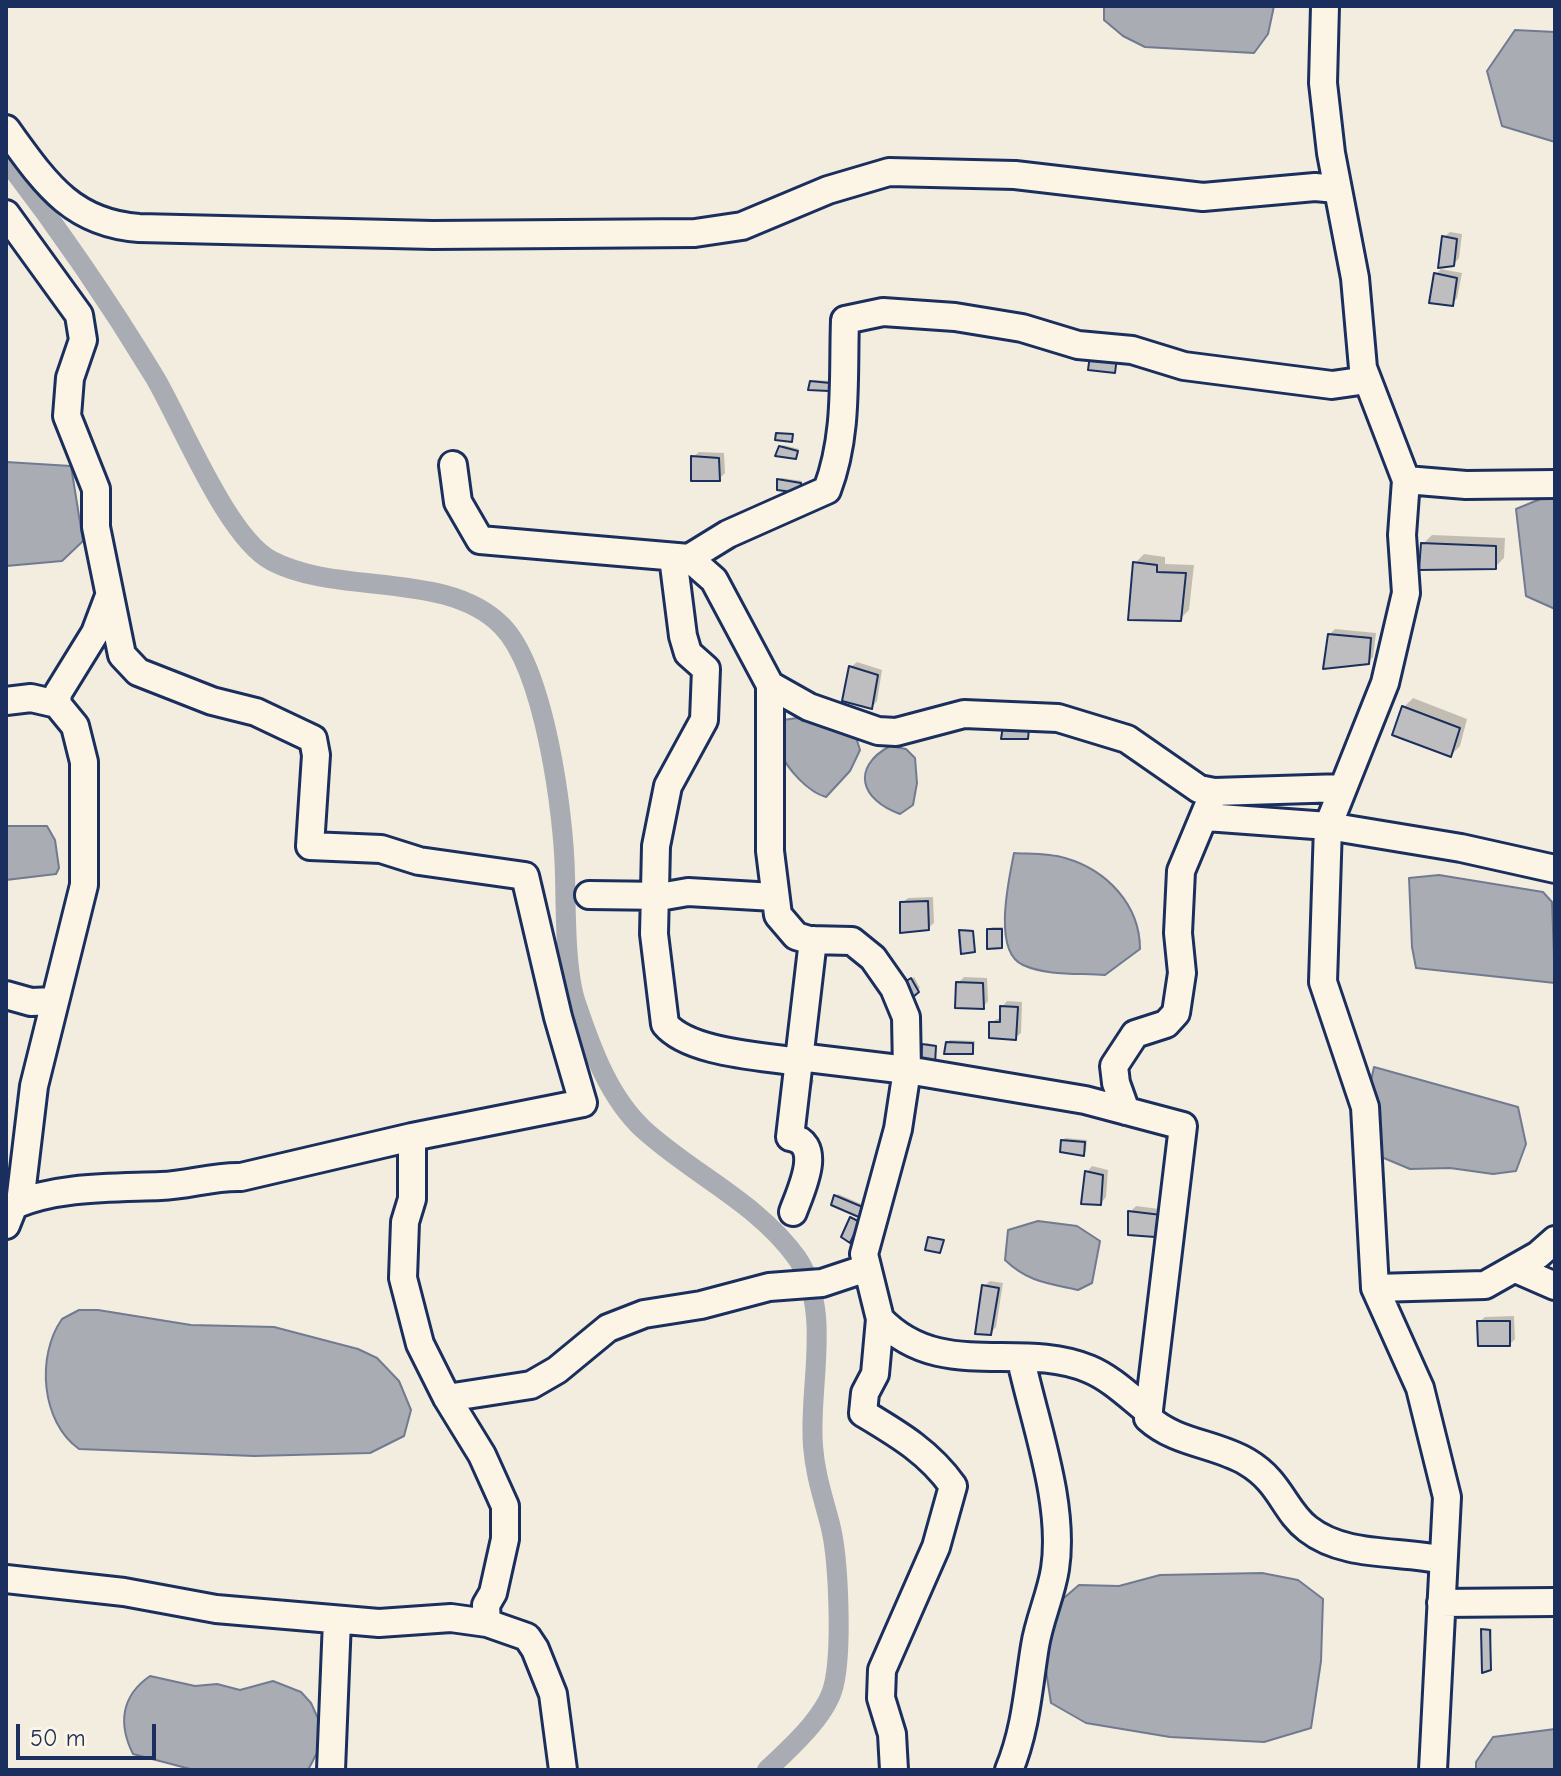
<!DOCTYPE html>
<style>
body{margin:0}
#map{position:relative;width:1561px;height:1776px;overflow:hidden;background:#f3ede0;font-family:"Comic Neue",sans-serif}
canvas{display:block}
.frame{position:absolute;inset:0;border:8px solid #1b2f5e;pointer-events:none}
.scale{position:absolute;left:16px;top:1724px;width:140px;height:36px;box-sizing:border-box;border:4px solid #1b2f5e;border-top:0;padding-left:10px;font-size:24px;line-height:28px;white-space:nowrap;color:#1b2f5e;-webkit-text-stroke:6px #fcf5e5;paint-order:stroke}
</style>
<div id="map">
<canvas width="1561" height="1776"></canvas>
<div class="frame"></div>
<div class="scale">50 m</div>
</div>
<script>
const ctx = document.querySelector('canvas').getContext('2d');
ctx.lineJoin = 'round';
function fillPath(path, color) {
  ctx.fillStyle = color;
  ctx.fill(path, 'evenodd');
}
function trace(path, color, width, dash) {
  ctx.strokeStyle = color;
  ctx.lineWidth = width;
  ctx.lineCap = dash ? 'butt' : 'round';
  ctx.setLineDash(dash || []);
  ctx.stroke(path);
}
const water = new Path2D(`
 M1104,6H1274L1268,34L1254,53L1145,47L1123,36L1104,20Z
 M1515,30L1555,32V142L1502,126L1487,71Z
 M6,462L71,466L83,541L62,561L6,566Z
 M1555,493V609L1526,596L1516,509Z
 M797,718L855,734L860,750L850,771L826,797C808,792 788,770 780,752C775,742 779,730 783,720Z
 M890,746L906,749L915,758L917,783L913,805L900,814C861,800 850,768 890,746Z
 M6,826H47L55,840L59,868L56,874L6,880Z
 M1014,853C1030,854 1049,853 1065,858C1107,870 1140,905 1140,949L1105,975C1079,973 1047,976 1023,965C992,952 1009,879 1014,853Z
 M1439,875L1543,892L1552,902L1555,983L1416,968L1412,947L1409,878Z
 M1374,1067L1518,1107L1526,1144L1516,1171L1493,1174L1450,1168L1410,1169L1379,1156L1369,1090Z
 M1038,1221L1077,1226L1100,1241L1092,1283L1078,1290C1047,1283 1028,1282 1005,1260L1008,1230Z
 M79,1310H98L191,1325L274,1327L358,1349L377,1358L399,1381L411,1410L404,1436L370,1453L254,1456L79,1449C41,1422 36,1356 62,1319Z
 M1262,1573L1298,1580L1323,1599L1321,1661L1311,1728L1264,1742L1170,1737L1086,1723L1051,1703L1044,1658L1058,1603L1079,1585L1119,1586L1160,1575Z
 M150,1676L195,1686L217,1684L240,1690L273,1681L301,1692L311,1703L320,1723L318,1751L308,1770H194L133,1754C118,1724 121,1696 150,1676Z
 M1555,1729V1770H1476V1762L1493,1737Z`);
fillPath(water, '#a9acb3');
trace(water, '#707a91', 2);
fillPath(new Path2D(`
 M1450,232L1462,234L1459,258L1454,264L1444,237Z
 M1441,269L1462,273L1457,298L1452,304L1436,274Z
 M814,380L831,381L830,386L812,382Z
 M783,445L799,449L797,455L795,457L781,448Z
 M699,452L724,453L725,473L719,479L693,457Z
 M782,478L802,481L801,489L779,480Z
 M1432,535L1505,538L1504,558L1495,567L1423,544Z
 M1144,554L1165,557V564L1194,565L1189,610L1180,619L1135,563Z
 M1335,629L1376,633L1373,657L1368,662L1329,635Z
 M857,662L882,670L877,701L872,707L851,667Z
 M1413,698L1467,719L1460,746L1451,755L1404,707Z
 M933,897L934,923L928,928L902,903L908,898Z
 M992,927H1003L1001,946L989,930Z
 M964,929L974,930V950L961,931Z
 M914,977L920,988L913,994L908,981Z
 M964,977L987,978L988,1001L983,1007L958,983Z
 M1007,1001L1022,1002L1021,1033L1015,1038L991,1022L1002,1017V1007Z
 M950,1040L975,1041L974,1050L947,1043Z
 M926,1043L937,1045L934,1061L924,1045Z
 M804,1078L814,1080L808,1100L798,1098Z
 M1065,1138L1087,1140L1086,1151L1084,1154L1063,1141Z
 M1092,1166L1108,1170L1106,1197L1101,1203L1087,1172Z
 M838,1194L866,1206L863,1213L836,1196Z
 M1136,1206L1175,1211L1174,1231L1130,1212Z
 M990,1281L1003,1283L996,1327L990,1333L984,1286Z
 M1514,1316L1515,1339L1510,1344L1479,1322L1485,1317Z
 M1485,1628L1492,1629L1489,1669L1483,1630Z`), '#0003');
trace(new Path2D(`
 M6,160C59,229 109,302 154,376C181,421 227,538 272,561C339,596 447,570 502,626C545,670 564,815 565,876C566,912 565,974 577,1006C592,1050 609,1097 643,1129C692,1174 758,1203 797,1258C833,1311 808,1387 813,1446C815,1474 823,1497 830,1524C839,1559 842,1649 834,1684C828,1715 789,1749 767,1770`), '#a9acb3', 20);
const building = new Path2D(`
 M1442,236L1457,239L1454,266L1438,268Z
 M1434,273L1457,278L1453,306L1429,303Z
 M1090,355L1117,357L1115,373L1088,370Z
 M810,381L830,383L829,391L808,390Z
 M776,433L793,434L792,442L775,440Z
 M779,446L798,451L796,459L775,456Z
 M691,456L719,458L720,481H691Z
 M777,479L801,483L800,493L777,490Z
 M1421,543L1496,546V569L1419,570Z
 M1133,562L1157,565V572L1186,573L1181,621L1128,620Z
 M1328,634L1371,638L1369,664L1323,669Z
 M849,666L878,675L872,709L842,701Z
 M1402,706L1460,728L1451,757L1392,735Z
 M1003,726L1029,728L1028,739H1001Z
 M928,901L929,930L900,933V902Z
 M987,929H1002V948L987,949Z
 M959,930L973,931L975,952L961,954Z
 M911,978L919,992L913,997L903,983Z
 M956,982L983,983L984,1009L955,1008Z
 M1000,1006L1018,1007L1016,1040L989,1038V1022H1000Z
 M946,1042L973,1043V1054H944Z
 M922,1044L936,1046L935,1064L921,1062Z
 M1061,1140L1085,1142L1084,1156L1060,1152Z
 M1085,1171L1103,1175L1101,1205L1081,1204Z
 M834,1195L865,1208L861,1218L831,1205Z
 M1128,1211L1170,1216L1169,1238L1128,1235Z
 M850,1217L860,1222L850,1243L841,1237Z
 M928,1237L944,1240L940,1253L925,1250Z
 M982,1285L999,1288L991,1335L975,1334Z
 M1477,1321H1510V1346H1478Z
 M1481,1629L1490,1630L1491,1670L1482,1673Z`);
fillPath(building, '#bebec0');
trace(building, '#1b2f5e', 2);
const minor = new Path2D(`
 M1325,6L1323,83L1331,153L1355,278L1363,368L1406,480L1402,535L1406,593L1385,683L1328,826L1323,982L1365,1107L1375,1288L1420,1388L1447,1497L1433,1770
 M6,129C44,181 70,223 139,228L433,235L695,233L742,226L828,190L889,172L1015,175L1203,197L1315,187L1337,189
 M6,214L79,315L83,340L70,378L67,416L96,489V527L122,655L138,672L212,701L256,712L313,739L316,755L310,846L381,849L419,861L525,876L558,1017L583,1103L412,1137V1199L405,1222L403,1278L420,1344L447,1398L482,1455L505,1506V1539L493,1593L486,1605L487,1623L527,1637L535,1649L553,1694L563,1770
 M453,465L458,502L480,540L689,558L714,580L770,685V851L778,915L796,936L809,940L852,941L873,958L894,988L906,1017L907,1070L1085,1100L1183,1126L1148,1418C1177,1444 1215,1443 1247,1462C1281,1482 1284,1511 1308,1529C1345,1558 1400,1550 1443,1560
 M1406,480L1466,485L1555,484
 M673,557L683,636L688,653L706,669L704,720L668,786L656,846L654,934L665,1024C689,1053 762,1056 798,1062
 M689,558L728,534L827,490C848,435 843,377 845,320L883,312L955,317L1022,328L1078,345L1132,350L1184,366L1332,385L1367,380
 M770,685L809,707L878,731L896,732L964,714L1058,718L1127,739L1199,789L1214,792L1343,788
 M6,701L31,698L57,704
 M1206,817L1328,826L1461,848L1555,869
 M589,895L665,896L688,892L774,897
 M6,995L31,1002L55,1001
 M799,1057L907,1070L898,1129L864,1254L880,1319L875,1374L865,1393L863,1413C898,1434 929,1452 953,1486L936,1547L882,1670L881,1698L892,1734L894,1770
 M1126,1111L1116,1083L1114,1066L1135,1034L1166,1024L1176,1013L1182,973L1178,933L1181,871L1214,792
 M20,1203L34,1086L84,885V762L75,726L57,704L58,693L95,633L109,596
 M793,1212C800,1192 825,1143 790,1137L813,940
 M6,1225L14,1205C59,1186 113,1188 161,1186C189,1185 213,1176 241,1177L412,1137
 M1516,1269L1555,1286
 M1375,1288L1485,1285L1538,1255L1555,1240
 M880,1319C940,1382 1019,1340 1089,1369C1111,1378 1130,1397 1149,1412
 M447,1398L531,1385L557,1370L608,1328L644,1314L701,1305L769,1287L822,1283L867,1268
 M6,1579L124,1592L216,1609L379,1623L451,1618L487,1623
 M1441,1603L1555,1602
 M331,1770L337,1620
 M1009,1770C1026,1729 1028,1689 1035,1646C1039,1620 1051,1595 1055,1569C1065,1504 1035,1424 1021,1360`);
trace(minor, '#1b2f5e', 32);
trace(minor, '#fcf5e5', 26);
</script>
